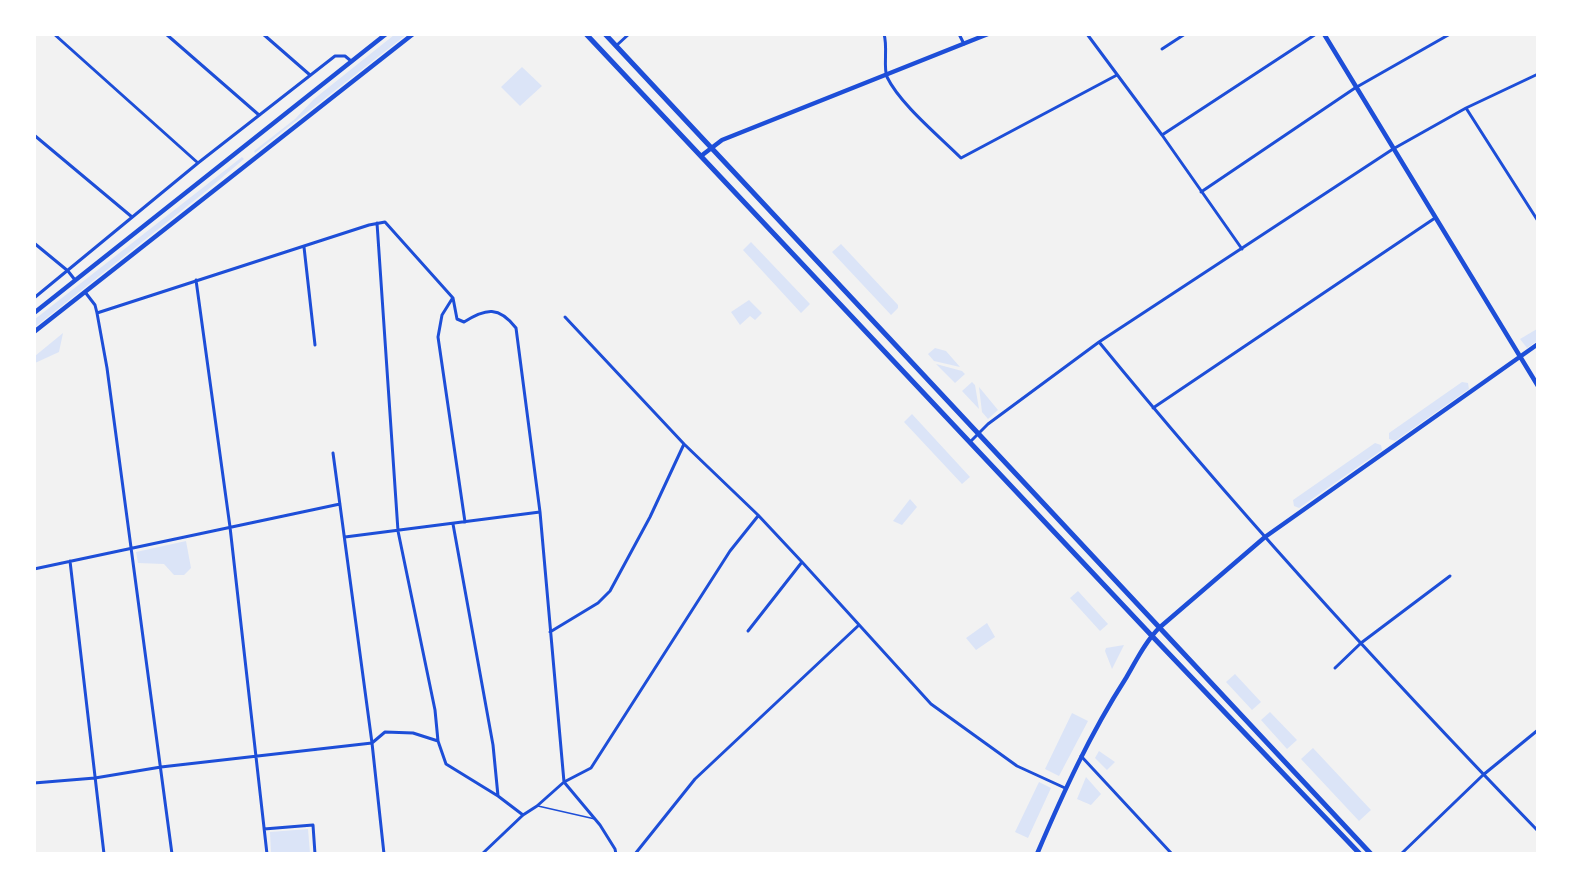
<!DOCTYPE html>
<style>
body{margin:0}
#map{position:relative;width:1572px;height:888px;overflow:hidden;background:#f2f2f2;font-family:"DM Sans",sans-serif}
canvas{display:block}
.frame{position:absolute;inset:0;border:36px solid #fff;pointer-events:none}
</style>
<div id="map">
<canvas width="1572" height="888"></canvas>
<div class="frame"></div>
</div>
<script>
const ctx = document.querySelector('canvas').getContext('2d');
ctx.lineJoin = 'round';
function fillPath(path, color) {
  ctx.fillStyle = color;
  ctx.fill(path, 'evenodd');
}
function trace(path, color, width, dash) {
  ctx.strokeStyle = color;
  ctx.lineWidth = width;
  ctx.lineCap = dash ? 'butt' : 'round';
  ctx.setLineDash(dash || []);
  ctx.stroke(path);
}
fillPath(new Path2D(`
 M394,35H406L255,153L254,151L295,119L314,99Z
 M522,67L542,86L520,106L501,87Z
 M242,157L244,159L205,192L35,327V319Z
 M751,242L810,304L801,313L743,250Z
 M841,244L898,305V308L891,315L832,252Z
 M749,300L762,313L755,320L750,316L740,325L731,312Z
 M1537,329V341L1527,348L1520,339Z
 M63,333L59,352L35,363V356Z
 M935,348L946,351L960,367L934,361L928,354Z
 M936,364L962,371L965,374L955,383Z
 M972,382L975,385L979,409L962,391Z
 M1462,382L1468,383L1469,389L1395,441L1389,439V433Z
 M979,387L998,410L988,419L982,412Z
 M912,414L970,477L962,484L904,422Z
 M1375,443L1381,445L1382,450L1299,508L1294,506L1293,500Z
 M910,499L917,507L902,525L893,521Z
 M186,541L191,568L184,575H174L164,564L138,563L136,552Z
 M1078,591L1108,624L1100,631L1070,598Z
 M987,623L995,637L976,650L966,638Z
 M1124,645L1112,669L1105,651L1106,648Z
 M1235,674L1261,702L1252,710L1226,682Z
 M1270,712L1297,740L1287,749L1261,720Z
 M1072,713L1088,721L1059,776L1045,769Z
 M1313,748L1371,810L1359,821L1301,759Z
 M1099,751L1115,762L1107,770L1095,758Z
 M1086,777L1101,794L1091,805L1077,799Z
 M1039,782L1051,788L1028,838L1015,832Z
 M308,829L310,853H271L270,832Z`), '#dbe4f7');
trace(new Path2D(`
 M538,806L595,819`), '#1d4ed8', 1.5);
trace(new Path2D(`
 M54,34L198,163
 M166,34L259,115
 M263,34L310,75
 M884,34C888,47 883,67 887,77C900,104 939,136 961,158L1117,75
 M959,34L964,44
 M1087,34L1162,135L1242,249
 M617,45L629,34
 M1162,49L1185,34
 M1466,108L1538,221
 M34,135L132,217
 M1162,135L1316,34
 M1201,192L1355,88L1450,34
 M377,223L398,531L435,710L438,741L446,764L498,796L523,815
 M34,243L68,271L75,280
 M304,247L315,345
 M196,280L230,527L267,854
 M85,292L95,305L97,313L369,225L385,222L453,298L457,319L464,322C486,308 499,306 516,328L540,512L564,782L600,825L615,849L616,854
 M34,298L198,163L335,56H345L351,61
 M452,299L442,315L438,337L465,522
 M97,313L107,368L172,854
 M565,317L684,444L758,515L802,562L931,704L1017,766L1065,788
 M1099,342C1238,512 1386,674 1538,831
 M1153,408L1435,218
 M970,442L988,424L1099,342L1393,149L1466,108L1538,74
 M333,453L372,743L384,854
 M453,524L493,745L498,796
 M345,537L540,512
 M70,561L104,854
 M34,569L340,504
 M748,631L802,562
 M550,632L598,603L610,591L650,517L684,444
 M1335,668L1361,643L1450,576
 M1081,756L1172,854
 M34,783L95,778L161,767L372,743L385,732L413,733L438,741
 M264,829L313,825L315,854
 M482,854L523,815L537,806L564,782L591,768L730,551L758,516
 M635,854L695,779L859,625
 M1401,854L1483,775L1538,730`), '#1d4ed8', 3);
trace(new Path2D(`
 M1324,34L1538,386
 M701,156L722,140L988,34
 M34,313L386,34
 M34,332L413,34
 M1037,854C1063,793 1090,734 1126,678C1136,661 1145,642 1159,628L1265,537L1538,344`), '#1d4ed8', 4.5);
trace(new Path2D(`
 M586,34L1152,636L1360,854
 M605,34L1371,854`), '#1d4ed8', 5);
</script>
